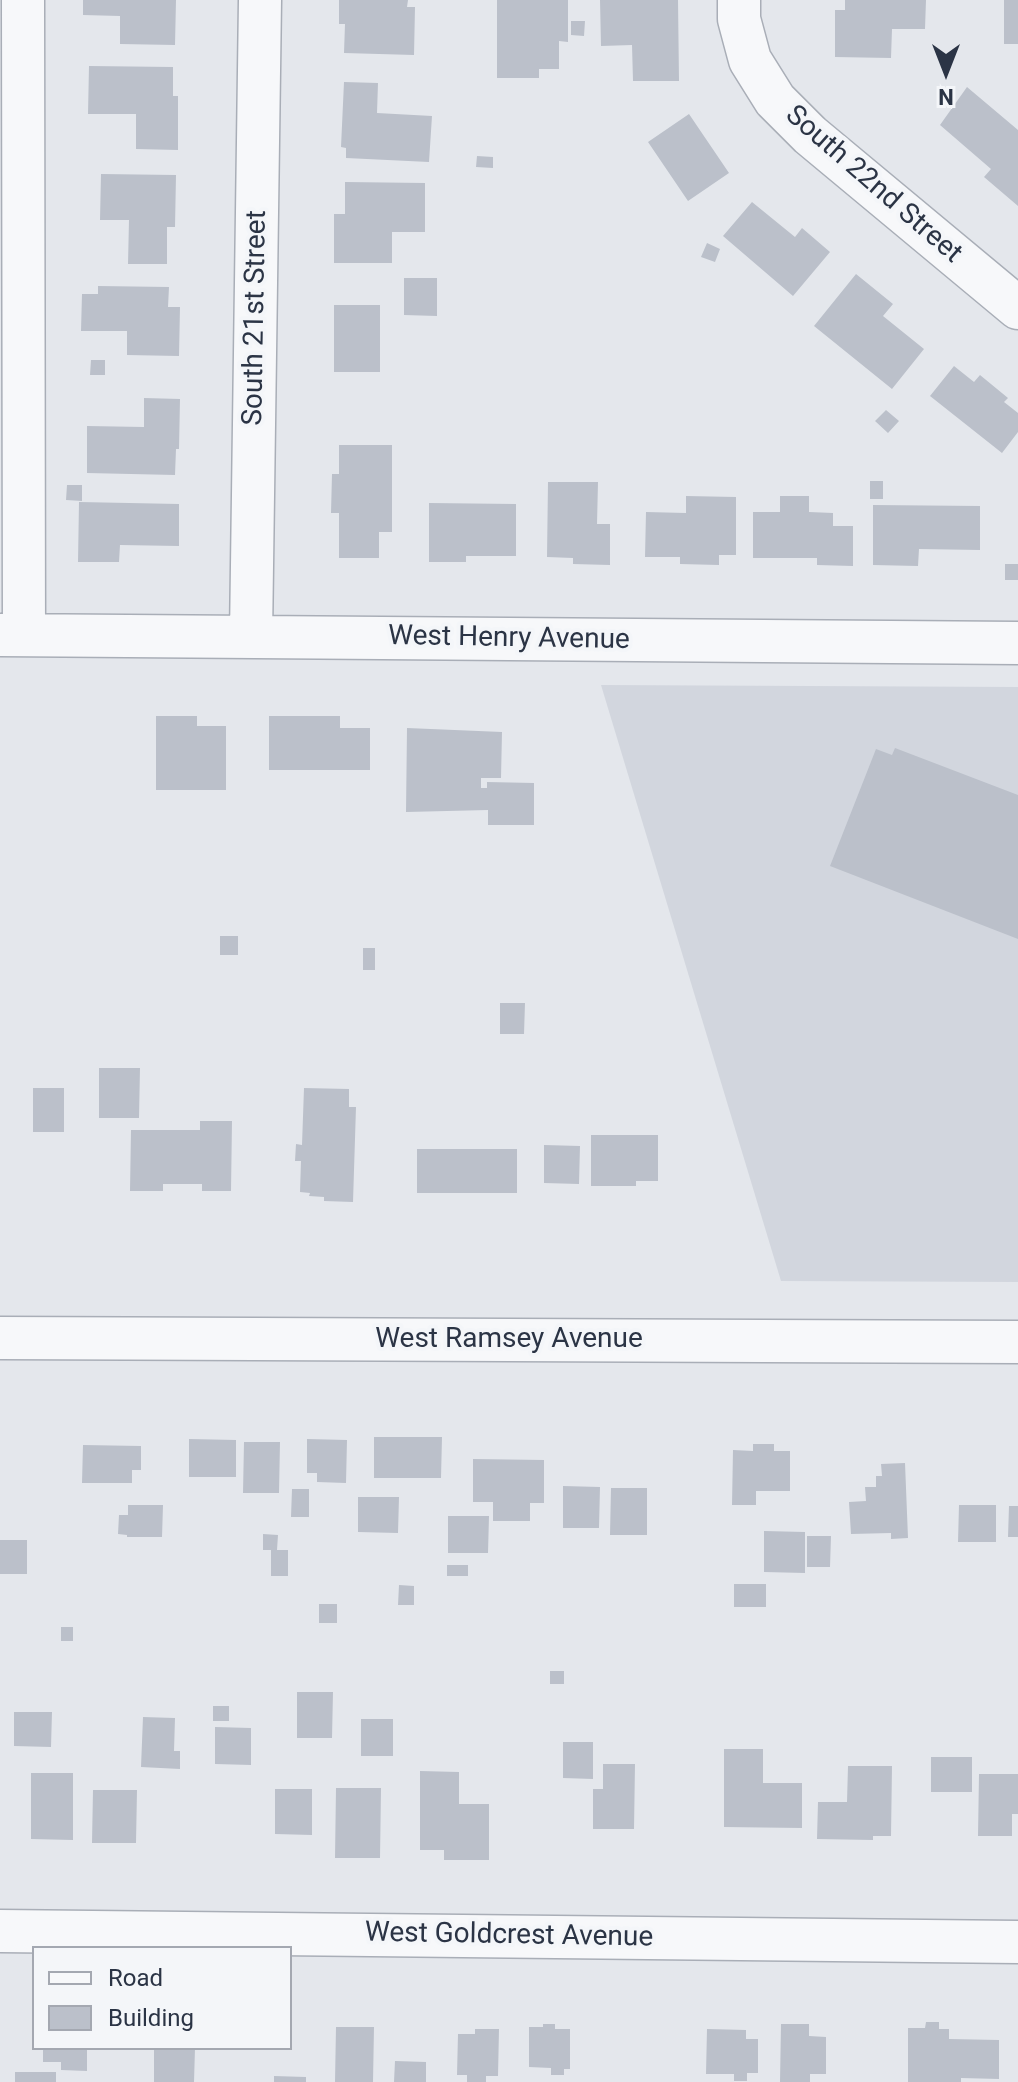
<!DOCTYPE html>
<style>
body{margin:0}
#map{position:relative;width:1018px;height:2082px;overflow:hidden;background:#e4e7ec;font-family:Roboto,sans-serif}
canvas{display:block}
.legend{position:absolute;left:32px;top:1946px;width:260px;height:104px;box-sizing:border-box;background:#f4f6f9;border:2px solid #a4a8b1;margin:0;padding:10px 14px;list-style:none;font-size:24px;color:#2b3445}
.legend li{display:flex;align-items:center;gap:16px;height:40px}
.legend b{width:40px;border:2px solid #a4a8b1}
.north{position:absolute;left:906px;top:32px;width:80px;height:80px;-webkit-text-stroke:6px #f4f6f9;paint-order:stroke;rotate:180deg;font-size:22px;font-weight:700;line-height:32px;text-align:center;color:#2b3445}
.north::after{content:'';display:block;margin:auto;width:28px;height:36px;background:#2b3445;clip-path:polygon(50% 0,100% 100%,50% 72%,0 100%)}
</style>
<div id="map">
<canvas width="1018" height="2082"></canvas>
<ul class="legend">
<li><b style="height:10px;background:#f7f8fa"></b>Road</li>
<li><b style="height:22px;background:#bbc0ca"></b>Building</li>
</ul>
<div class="north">N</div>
</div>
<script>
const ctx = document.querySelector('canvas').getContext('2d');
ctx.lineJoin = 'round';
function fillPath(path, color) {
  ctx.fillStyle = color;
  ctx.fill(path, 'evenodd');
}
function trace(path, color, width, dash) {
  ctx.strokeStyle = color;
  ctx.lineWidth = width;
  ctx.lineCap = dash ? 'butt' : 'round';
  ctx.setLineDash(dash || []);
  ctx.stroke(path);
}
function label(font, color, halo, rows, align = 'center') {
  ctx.font = font + ' Roboto,sans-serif';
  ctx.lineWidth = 8;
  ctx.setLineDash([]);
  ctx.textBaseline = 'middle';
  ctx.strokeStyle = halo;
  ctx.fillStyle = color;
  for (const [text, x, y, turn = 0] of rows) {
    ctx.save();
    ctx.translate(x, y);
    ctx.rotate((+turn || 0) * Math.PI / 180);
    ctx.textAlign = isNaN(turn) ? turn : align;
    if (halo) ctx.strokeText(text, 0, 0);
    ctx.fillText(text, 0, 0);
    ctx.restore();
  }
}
fillPath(new Path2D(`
 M601,685L1018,687V1282L781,1281Z`), '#d2d6de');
fillPath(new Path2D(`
 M83,0H176L175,45L120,44V16L83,15Z
 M339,0H408L407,7H415L414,55L344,53L345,24H339Z
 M497,0H568V42L559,41V69H539V78H497Z
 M600,0H678L679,81H633L632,45L601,46Z
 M845,0H926L925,29H892L891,58L835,57V10H845Z
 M1004,0H1018V44H1004Z
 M571,21H585L584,36L571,35Z
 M89,66L173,67V96H178V150L136,149V114H88Z
 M344,82L378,83L377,113L432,116L429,162L346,158V148L341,147Z
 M967,87L1018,130V206L984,177L991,169L940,125Z
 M689,114L729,173L688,201L648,142Z
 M477,156L493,157V168L476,167Z
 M101,174L176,175L175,227H167V264H128L129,220H100Z
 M345,182L425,183V232H392V263H334V214H345Z
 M752,202L795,237L802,228L830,252L793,296L723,236Z
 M707,243L720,249L715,262L701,257Z
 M856,274L893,304L883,316L924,349L892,389L814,326Z
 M404,278H437V316L404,315Z
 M98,286L169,287L168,307H180L179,356L127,355V331H81L82,294H98Z
 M334,305H380V372H334Z
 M91,360H105V375H90Z
 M954,366L974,382L980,375L1008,398L1004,402L1018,413V432L1002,453L930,396Z
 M144,398L180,399L179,449H176L175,475L87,473V426L144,427Z
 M886,410L899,421L888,433L875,421Z
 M339,445H392V532H379V558H339V513H331L332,474H339Z
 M870,481H883V499H870Z
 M548,482H598L597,524H610V565L573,564V558L547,557Z
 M67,485H82V501L66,500Z
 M686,496L736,497V555H719V565L680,564V557H645L646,512L686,513Z
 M780,496H809V512L833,513V526H853V566L817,565V558H753V512H780Z
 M79,502L179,504V546L120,545L119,562H78Z
 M429,503L516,504V556H466V562H429Z
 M873,505L980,506V550L919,549L918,566L873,565Z
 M1005,564H1018V580H1005Z
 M156,716H197V726H226V790H156Z
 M269,716H340V728H370V770H269Z
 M407,728L502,732L501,778H481V788H487V782L534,783V825H488V810L406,812Z
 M895,748L1018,795V939L830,866L876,749L892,755Z
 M220,936H238V955H220Z
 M363,948H375V970H363Z
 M500,1003H525L524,1034H500Z
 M99,1068H140L139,1118H99Z
 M33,1088H64V1132H33Z
 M304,1088L349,1089V1107H356L353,1202L324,1201V1197L309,1196L310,1193L300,1192L301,1161H295L296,1144L302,1145Z
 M200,1121H232L231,1191H202V1184H163V1191H130L131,1130H200Z
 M591,1135H658V1181H636V1186H591Z
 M544,1145L580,1146L579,1184L544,1183Z
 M417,1149H517V1193H417Z
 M374,1437H442L441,1478H374Z
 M189,1439L236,1440V1477H189Z
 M307,1439L347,1440L346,1483L317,1482V1473H307Z
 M244,1442H280L279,1493H243Z
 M753,1444H774V1451H790V1491H756V1505H732L733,1450L753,1451Z
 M83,1445L141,1446V1470H132V1483H82Z
 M473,1459L544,1460V1503H530V1521H493V1502H473Z
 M905,1463L908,1538L891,1539V1533L851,1534L849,1502L866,1501L865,1487H876V1476H882L881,1464Z
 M563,1486L600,1487L599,1528H563Z
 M611,1488H647V1535H610Z
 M292,1489H309V1517H291Z
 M358,1497H399L398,1533L358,1532Z
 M128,1505H163L162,1537H127V1535L118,1534L119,1515H128Z
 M959,1505H996V1542H958Z
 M1009,1506H1018V1537H1008Z
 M448,1516H489L488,1553H448Z
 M764,1531L805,1532V1573L764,1572Z
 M263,1534L278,1535L277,1550H288V1576H271V1550H263Z
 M807,1536H831L830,1567H807Z
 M0,1540H27V1574H0Z
 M447,1565H468V1576H447Z
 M734,1584H766V1607H734Z
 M399,1585L414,1586V1605H398Z
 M319,1604H337V1623H319Z
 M61,1627H73V1641H61Z
 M550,1671H564V1684H550Z
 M297,1692H333L332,1738H297Z
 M213,1706H229V1721H213Z
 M14,1712H52L51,1747L14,1746Z
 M143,1717L175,1718L174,1751H180V1769L141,1767Z
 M361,1719H393V1756H361Z
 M215,1727L251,1728V1765L215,1764Z
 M563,1742H593V1779L563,1778Z
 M724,1749H763V1783H802V1828L724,1827Z
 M931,1757H972V1792H931Z
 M603,1764H635L634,1829H593V1789H603Z
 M848,1766H892L891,1836H873V1840L817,1839L818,1802H847Z
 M420,1771L459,1772V1804H489V1860H444V1850H420Z
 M31,1773H73V1840L31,1839Z
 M979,1774H1018V1814H1012V1836H978Z
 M336,1788H381L380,1858H335Z
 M275,1789H312V1835L275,1834Z
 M93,1790H137L136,1843H92Z
 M926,2022H939V2029H949V2039L999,2040V2079L961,2078V2082H908V2028H925Z
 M543,2024H555V2029H570V2069H564V2075H551V2068L529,2067V2027H543Z
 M781,2024H809V2036L826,2037V2074H810V2082H780Z
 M336,2027H374L373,2082H335Z
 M475,2029H499L498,2076H486V2082H467V2075H457L458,2034H475Z
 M707,2029L746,2030V2039H758V2073H747V2081H734V2074H706Z
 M43,2048H87V2071L61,2070V2062H43Z
 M154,2048H195L194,2082H154Z
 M395,2061L426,2062V2082H394Z
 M15,2072H56V2082H15Z
 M274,2076L306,2077V2082H274Z`), '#bbc0ca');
const minor = new Path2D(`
 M23,0L24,635
 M739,0V19L750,60L775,100L810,135L1018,308
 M0,635L1018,643
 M251,636L260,0
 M0,1338L1018,1342
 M0,1931L1018,1942`);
trace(minor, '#a9aeb7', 45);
trace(minor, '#f7f8fa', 42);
label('28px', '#2b3445', '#f4f6f9', [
 ["South 22nd Street",873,185,41],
 ["South 21st Street",256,318,-89],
 ["West Henry Avenue",509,639,1],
 ["West Ramsey Avenue",509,1340],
 ["West Goldcrest Avenue",509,1936,1]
]);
</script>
